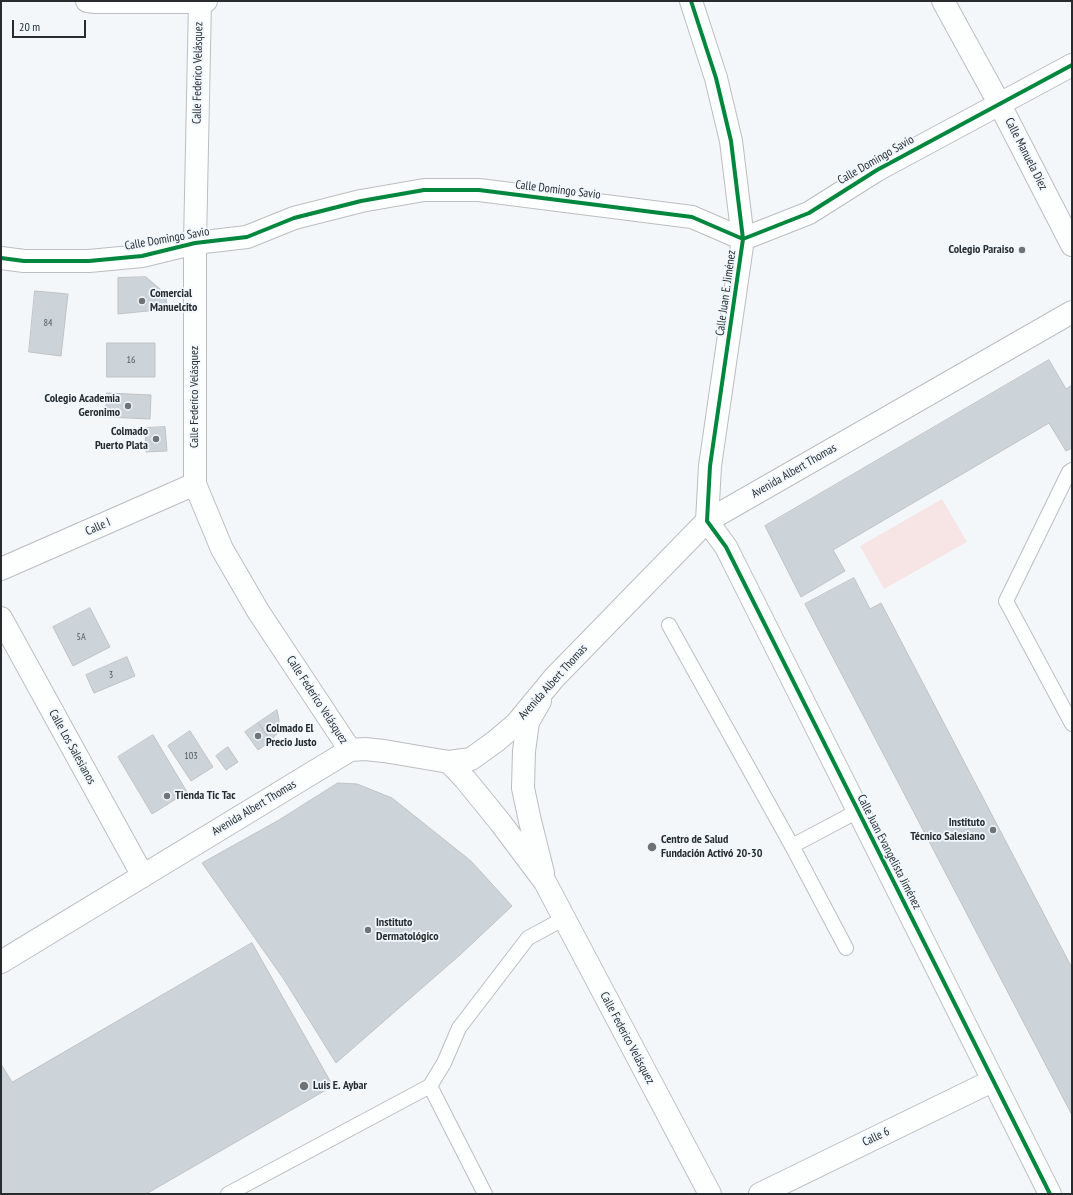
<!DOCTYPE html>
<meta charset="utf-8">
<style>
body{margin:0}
#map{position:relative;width:1073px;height:1195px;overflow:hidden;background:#f4f7fa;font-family:"PT Sans Narrow",sans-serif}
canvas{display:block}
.frame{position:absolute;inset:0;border:2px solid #282c2e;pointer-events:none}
.scale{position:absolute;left:12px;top:20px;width:74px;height:18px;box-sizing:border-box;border:2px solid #282c2e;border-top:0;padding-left:5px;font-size:12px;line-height:14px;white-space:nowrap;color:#282c2e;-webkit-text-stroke:3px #f0f8fe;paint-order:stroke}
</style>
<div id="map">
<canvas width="1073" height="1195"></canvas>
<div class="frame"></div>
<div class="scale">20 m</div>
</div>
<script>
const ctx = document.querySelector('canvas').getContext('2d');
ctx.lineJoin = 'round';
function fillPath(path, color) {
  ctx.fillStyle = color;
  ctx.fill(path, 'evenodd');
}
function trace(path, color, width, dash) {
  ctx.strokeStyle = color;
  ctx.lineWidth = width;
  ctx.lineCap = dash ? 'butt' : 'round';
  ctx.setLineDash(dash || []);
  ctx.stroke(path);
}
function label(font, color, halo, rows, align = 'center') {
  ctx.font = font + ' "PT Sans Narrow",sans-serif';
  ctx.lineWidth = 3.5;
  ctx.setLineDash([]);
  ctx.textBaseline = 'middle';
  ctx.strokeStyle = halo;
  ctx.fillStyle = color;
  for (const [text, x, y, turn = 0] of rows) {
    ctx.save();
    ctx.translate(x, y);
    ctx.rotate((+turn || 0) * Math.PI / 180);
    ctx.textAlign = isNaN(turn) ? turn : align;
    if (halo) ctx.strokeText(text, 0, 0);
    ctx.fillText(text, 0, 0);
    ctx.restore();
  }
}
fillPath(new Path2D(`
 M942,499L967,542L884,589L860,546Z`), '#f7e5e6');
const building = new Path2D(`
 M146,277L166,294L167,309L118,314V278Z
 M35,291L68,294L61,356L29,352Z
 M107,343H155V377H107Z
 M1049,360L1066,389L1072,385V448L1066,451L1049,423L833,550L845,571L801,597L765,526Z
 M107,393L151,395L150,419L106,417Z
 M165,427L167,451L146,452L145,428Z
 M854,578L870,609L881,603L1072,968V1115L805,604Z
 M90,608L110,647L73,666L53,627Z
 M127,657L135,676L94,693L86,675Z
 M277,710L279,720L278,732L271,741L258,723Z
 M258,723L271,741L258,750L245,732Z
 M190,731L213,767L191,781L168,746Z
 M153,735L187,792L152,814L118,757Z
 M228,747L238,762L226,770L216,756Z
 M338,783L357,784L392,798L471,861L512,906L461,954L336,1063L283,978L202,863L279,820Z
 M252,943L333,1086L146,1194H1V1064L12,1082Z`);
fillPath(building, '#cdd4d9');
trace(building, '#bfc2c5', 1);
const lane = new Path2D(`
 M1072,470L1069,472L1006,601L1072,724
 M669,625L792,846L846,948
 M792,846L858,811
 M430,1086L485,1194
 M228,1194L430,1086L444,1063L459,1028L528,938L565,918`);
const street = new Path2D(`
 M87,1L96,2H199L206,1
 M200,1L195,243V484L222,549L258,611L350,750
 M691,1L716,78L731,141L743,239L710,466L707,521L726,547L1050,1194
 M943,1L999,103L1072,245
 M1,258L24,261H89L142,256L195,243L247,237L294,218L361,201L424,190H479L692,217L743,239L809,213L877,170L1072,65
 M1,569L195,484
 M1,618L143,876
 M540,701L528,722L524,751L523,788L530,821L543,873
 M449,762L465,779L500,822L545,882L710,1194
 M760,1194L992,1081`);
const secondary = new Path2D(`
 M1,962L350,750L365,749L384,751L449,762L471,759L496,741L516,724L554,678L707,521L1072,312`);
trace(lane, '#bbbec1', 16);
trace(street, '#bbbec1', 24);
trace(secondary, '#bbbec1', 24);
trace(lane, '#fdfefe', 14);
trace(street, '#fdfefe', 22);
trace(secondary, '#fdfefe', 22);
trace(new Path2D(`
 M691,1L716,78L731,141L743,239L710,466L707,521L726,547L1050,1194
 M1,258L24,261H89L142,256L195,243L247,237L294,218L361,201L424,190H479L692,217L743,239L809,213L877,170L1072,65`), '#00873e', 4);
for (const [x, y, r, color] of [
 [1022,250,4,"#6f7375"],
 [142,301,4,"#6f7375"],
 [128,406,4,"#6f7375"],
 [156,439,4,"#6f7375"],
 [258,736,4,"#6f7375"],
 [167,796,4,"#6f7375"],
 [993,830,4,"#6f7375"],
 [652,847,5,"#6f7375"],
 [368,930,4,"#6f7375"],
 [304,1086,5,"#6f7375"]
]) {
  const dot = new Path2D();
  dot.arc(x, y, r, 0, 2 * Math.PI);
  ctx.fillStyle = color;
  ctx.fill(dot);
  trace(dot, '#f0f8fe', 1.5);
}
label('10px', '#515659', null, [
 ["84",48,323],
 ["16",131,360],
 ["5A",81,637],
 ["3",111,675],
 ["103",191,756]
]);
label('12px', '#282c2e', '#f0f8fe', [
 ["Calle Federico Velásquez",198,73,-89],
 ["Calle Manuela Díez",1026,154,63],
 ["Calle Domingo Savio",876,160,-30],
 ["Calle Domingo Savio",558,190,7],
 ["Calle Domingo Savio",167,239,-10],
 ["Calle Juan E. Jiménez",726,293,-82],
 ["Calle Federico Velásquez",195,397,-90],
 ["Avenida Albert Thomas",794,471,-30],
 ["Calle I",98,527,-24],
 ["Avenida Albert Thomas",553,682,-48],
 ["Calle Federico Velásquez",317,700,57],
 ["Calle Los Salesianos",72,747,61],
 ["Avenida Albert Thomas",254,808,-31],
 ["Calle Juan Evangelista Jiménez",889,852,63],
 ["Calle Federico Velásquez",627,1038,62],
 ["Calle 6",876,1137,-26]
]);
label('bold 12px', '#282c2e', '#f0f8fe', [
 ["Colegio Paraiso",1014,250,"right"],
 ["Comercial",150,294],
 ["Manuelcito",150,308],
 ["Colegio Academia",120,399,"right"],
 ["Geronimo",120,413,"right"],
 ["Colmado",148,432,"right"],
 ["Puerto Plata",148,446,"right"],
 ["Colmado El",266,729],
 ["Precio Justo",266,743],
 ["Tienda Tic Tac",175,796],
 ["Instituto",985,823,"right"],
 ["Técnico Salesiano",985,837,"right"],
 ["Centro de Salud",661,840],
 ["Fundación Activó 20-30",661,854],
 ["Instituto",376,923],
 ["Dermatológico",376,937],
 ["Luis E. Aybar",313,1086]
], 'left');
</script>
